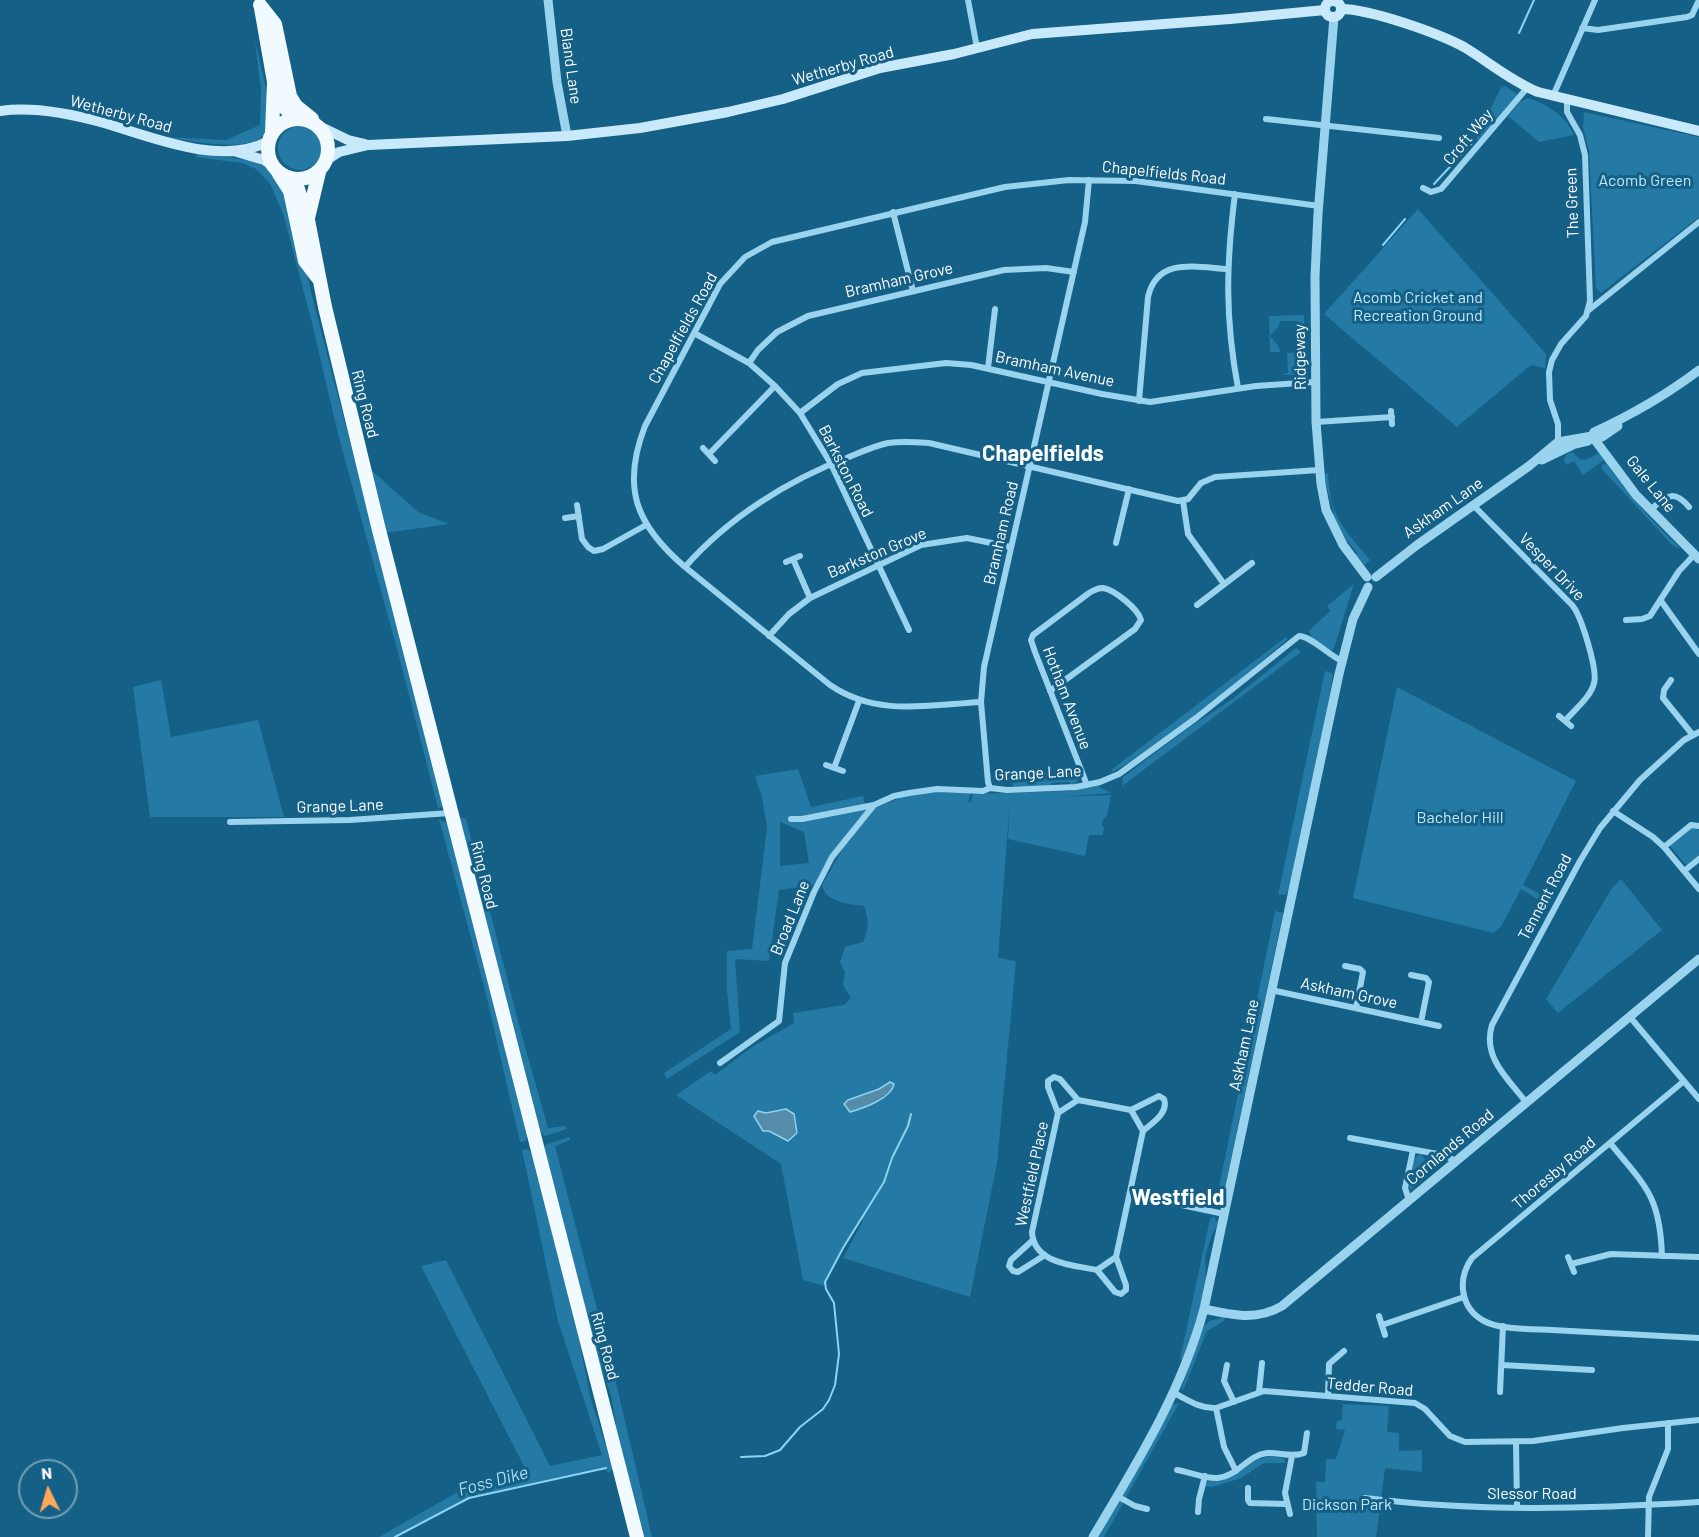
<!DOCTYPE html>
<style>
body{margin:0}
#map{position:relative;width:1699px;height:1537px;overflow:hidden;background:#156086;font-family:Barlow,sans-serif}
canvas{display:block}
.north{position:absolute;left:18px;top:1459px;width:60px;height:60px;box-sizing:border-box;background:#156086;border:2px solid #73a0b6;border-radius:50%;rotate:355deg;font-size:16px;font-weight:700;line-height:24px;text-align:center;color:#fff}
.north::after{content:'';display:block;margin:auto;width:21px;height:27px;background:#ffa958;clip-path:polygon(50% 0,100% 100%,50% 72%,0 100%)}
</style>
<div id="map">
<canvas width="1699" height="1537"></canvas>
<div class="north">N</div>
</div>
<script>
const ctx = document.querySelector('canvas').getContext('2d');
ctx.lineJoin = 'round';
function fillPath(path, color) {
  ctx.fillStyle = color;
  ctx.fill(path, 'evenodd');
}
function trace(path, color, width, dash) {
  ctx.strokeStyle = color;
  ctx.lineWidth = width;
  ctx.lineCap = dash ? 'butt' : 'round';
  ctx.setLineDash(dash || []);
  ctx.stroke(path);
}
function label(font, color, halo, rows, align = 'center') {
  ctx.font = font + ' Barlow,sans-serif';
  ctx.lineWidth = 6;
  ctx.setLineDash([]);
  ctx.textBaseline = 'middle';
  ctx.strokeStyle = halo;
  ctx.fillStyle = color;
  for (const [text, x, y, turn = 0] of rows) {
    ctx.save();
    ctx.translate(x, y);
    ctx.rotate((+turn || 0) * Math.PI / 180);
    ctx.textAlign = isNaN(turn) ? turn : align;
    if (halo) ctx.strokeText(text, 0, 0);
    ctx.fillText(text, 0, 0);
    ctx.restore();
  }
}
fillPath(new Path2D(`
 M255,40C259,60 275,114 267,131C255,156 187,140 165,137L226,140L260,125L261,90Z
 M1505,86L1516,93L1517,96L1478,140L1476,138L1501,88Z
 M1528,98C1547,104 1566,116 1574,135L1539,142L1508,116L1520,102Z
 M1584,112L1699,137V217L1601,293L1596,288L1589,151L1583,128Z
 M278 148a22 22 0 1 1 44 0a22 22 0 1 1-44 0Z
 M198,154L251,160L265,167L279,180L290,199L313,300L371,523L443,807L438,808L400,660L338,434L311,319L283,213L270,184L256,169L242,163L195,157Z
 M1418,209L1546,354L1545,368L1531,365L1457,427L1324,314Z
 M1304,315V335H1297V321H1280L1279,326L1270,336L1279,347L1280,352H1270L1269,316Z
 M1304,352V369L1298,375H1282L1288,373L1287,353Z
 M1573,452L1579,459L1586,460L1599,453L1604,460L1583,475L1574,461L1566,465L1564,460L1567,454Z
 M1606,463C1628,495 1653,522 1681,549L1672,545L1602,469V465Z
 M369,468L418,512L449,524L385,533Z
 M1328,473C1330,517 1343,528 1370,560L1365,565L1355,555L1357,553L1348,542H1345L1332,515L1334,512L1323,475Z
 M1354,584L1334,648L1330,652L1311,636L1309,631L1330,611L1327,606Z
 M1286,637L1288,639C1232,686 1176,735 1113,772L1111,770Z
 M1296,648L1301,652L1122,786L1123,777L1190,727L1231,700Z
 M1325,671L1333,673L1327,713L1289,890L1285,895H1278Z
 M161,680L171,737L258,720L284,817H150L133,687Z
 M1397,687L1576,781L1523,885L1550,900L1547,905L1521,889L1502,925L1494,933L1353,898Z
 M798,769L811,807L863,796L866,810L824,866L815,885L779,890L769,961L735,959L740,1032L667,1079L664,1073L731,1029L727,991V951L752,949L767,828L762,797L755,776ZM780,822L804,832L809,863L780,866Z
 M1080,776L1076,783L1072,785L1069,782L1052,783L1050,786H1013L1012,781Z
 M1099,785V787L1111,793L1059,797L1111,795L1107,816L1103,819L1102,825L1104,828L1103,835H1089L1085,856L1008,839L1010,800L998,958L1016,961L997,1163L970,1297L843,1258L863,1221L861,1219L827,1276L825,1286L803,1280L781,1164L676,1095L711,1071L715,1075L752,1047L794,1023L793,1013L844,1005L851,998L843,985L845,972L840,962L845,947L863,942C869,928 869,920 864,906C848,904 825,902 822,885L842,850L875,808L903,797L933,792L971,793L968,802H971L973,794L1067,791Z
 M459,817L466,819L522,1036L548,1128L566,1126L567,1129L545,1136L539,1130Z
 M439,819L447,823L527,1135L526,1141L520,1142L485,990Z
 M1693,827L1699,830V856L1688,864H1685L1671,847V843Z
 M1621,879L1662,930L1558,1013L1546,999L1612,888Z
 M1275,911L1283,913L1222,1202L1218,1207H1215Z
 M570,1137V1140L555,1146L617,1387L652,1537H642L619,1443L611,1395L597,1358L544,1152L545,1145Z
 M528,1149L533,1155L579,1340L590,1396L613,1469L608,1473L605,1468L469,1497L398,1537H379L468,1486L527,1472L421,1266L446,1260L550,1466L602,1455L558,1321L522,1150Z
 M1421,1154L1427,1162H1438L1441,1161L1438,1157L1444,1158L1445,1161L1411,1190L1407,1186L1414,1158Z
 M1214,1216L1218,1224L1212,1234L1205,1257L1206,1279L1204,1294L1184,1363L1180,1359L1210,1219Z
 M1225,1317L1224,1321L1207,1331L1183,1391L1182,1387L1204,1326L1210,1321Z
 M1179,1403L1104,1537H1099L1171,1405Z
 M1343,1404L1389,1406L1387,1432L1399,1433V1451L1422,1450V1472L1385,1468L1376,1537H1317L1316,1482H1325L1326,1459H1335L1337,1456L1345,1430L1336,1429L1337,1421L1342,1420Z
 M1270,1456L1283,1458L1286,1463H1264L1241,1478L1213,1487H1205L1208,1481C1240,1482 1244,1461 1270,1456Z`), '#247aa4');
const water = new Path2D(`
 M890,1082L894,1084C892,1098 864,1108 850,1112L844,1104L848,1100L879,1089Z
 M786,1109L794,1114L797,1133L788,1141L769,1131H763L754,1116L758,1111L766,1113Z`);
fillPath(water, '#558ca9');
trace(water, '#8cd2f1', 1.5);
trace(new Path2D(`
 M1519,33L1534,0
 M1434,184L1472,143
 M1383,245L1405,219
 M741,1457L765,1456L780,1450L800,1427L823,1409L829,1400L835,1385L839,1354L834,1303L826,1289L825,1282L843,1248L884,1182L892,1158L908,1126L911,1114
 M395,1537L469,1498L606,1468`), '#8cd2f1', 2);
trace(new Path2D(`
 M968,0L977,48
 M1582,28L1598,30L1687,17L1692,15L1699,0
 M1553,96L1595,0
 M1266,119L1439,138
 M1423,188L1431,192L1441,189L1527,88
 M1235,194C1226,265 1225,318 1238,388
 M893,212L913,291
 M1589,310L1699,222
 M694,333L749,363L775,386L800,413L831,464L909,630
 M749,363L758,350L777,332L808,316L1004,270L1046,268L1074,272
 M988,368L995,309
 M1139,401L1148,297C1157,257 1196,267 1227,269
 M1391,411L1392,424
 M800,413L838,384L862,373L946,363L971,365L1102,394L1150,402L1256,386L1315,382
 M1316,422L1392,417
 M1558,442V424L1550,400L1549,372L1552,360L1561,344L1586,316L1590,301L1585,155L1580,135L1567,112V100
 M703,448L715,461
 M709,454L775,386
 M1183,501L1188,534L1224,584
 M577,505L582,539L588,547L594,551L603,549L646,525
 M1473,505L1572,605C1581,615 1598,670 1594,683C1591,697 1574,710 1565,721
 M1650,510C1666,497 1673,488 1689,507
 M565,518L579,516
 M1116,543L1129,489
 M793,559L810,598
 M786,562L800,556
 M685,567C728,518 788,480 849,457C861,452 874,446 888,443C902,441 916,442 929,443L1178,501L1188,499L1201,483L1215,477L1319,470
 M1661,601L1699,654
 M1197,605L1252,563
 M1626,620L1642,619L1650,616L1679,571L1694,555
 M769,636L789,614L810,598L921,545L967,538L1011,547
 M1671,680L1664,690L1663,698L1692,734
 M1050,691L1135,629L1141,620C1138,609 1115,590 1103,588C1098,588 1094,590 1089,593L1033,635L1031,640L1035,652L1087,785
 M981,702C928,705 877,717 830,685L685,567C636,525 621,488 645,426L720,284L745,257L772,242L1005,187L1069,180L1136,181L1319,206
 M1559,716L1571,726
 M826,765L843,771
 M834,768L859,701
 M990,788L988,782L981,702L984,667L1085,222L1089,180
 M1613,811L1653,837L1664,847L1699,889
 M791,819H802L874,805L894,796L909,793L937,789L983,791L990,788L1007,790L1076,787L1100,782L1119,774L1196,718L1299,636C1311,636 1328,655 1342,661
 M230,822L350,820L450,813
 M1664,847L1691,825L1699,826
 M1684,871L1699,859
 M1345,966L1360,969L1363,972L1356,1008
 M1411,975L1426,978L1429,982L1421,1022
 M1271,990L1439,1026
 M1630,1017L1699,1099
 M720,1063L779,1021L785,963L814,892L832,857L874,805
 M1684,1081L1472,1258C1457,1279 1460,1308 1484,1321C1500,1330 1533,1329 1552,1330C1601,1333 1650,1335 1699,1338
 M1078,1100L1131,1110L1143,1131L1116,1257L1097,1270C1073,1265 1034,1264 1032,1232L1058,1113Z
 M1526,1102C1508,1079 1482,1057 1492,1025L1580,861L1600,828L1640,780L1684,740L1699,732
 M1131,1110L1159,1096L1164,1099C1169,1113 1152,1123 1143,1131
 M1058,1113L1048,1087V1081L1054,1077L1060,1079L1078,1100
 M1350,1138L1443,1155L1456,1161
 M1610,1143C1646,1187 1660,1196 1662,1256
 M1130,1194L1224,1214
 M1409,1200L1405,1188L1413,1150
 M1033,1240L1011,1260L1009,1266L1013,1271L1018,1272L1045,1255
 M1568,1257L1574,1272
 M1571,1264L1611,1254L1699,1257
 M1097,1270L1115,1292L1121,1294L1126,1290V1285L1116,1257
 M1379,1316L1385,1335
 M1382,1325L1464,1297
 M1227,1365L1224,1381L1234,1402
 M1502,1365L1592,1370
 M1259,1392L1262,1363
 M1500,1392L1503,1326
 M1174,1393C1188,1400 1200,1409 1216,1408L1264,1391L1415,1403L1425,1409L1450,1436L1465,1442L1533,1441L1623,1428L1699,1420
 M1328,1396L1329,1364L1344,1351
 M1216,1408L1224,1447L1236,1471
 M1516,1442L1517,1507
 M1177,1470C1190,1472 1205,1479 1218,1478C1238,1476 1248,1455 1267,1453C1280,1452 1291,1458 1304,1453L1307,1433
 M1248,1488V1500L1250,1503L1286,1504
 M1117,1496L1135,1506L1147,1509
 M1365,1498C1476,1512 1588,1509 1699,1502
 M1198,1512L1199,1499L1205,1476
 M1290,1514L1285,1493L1292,1456
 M1648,1537L1649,1497L1668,1449V1423`), '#9ad3ee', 6);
trace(new Path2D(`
 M548,0L557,82L567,136
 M1334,17L1318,214L1315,276L1316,422L1321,484L1326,510L1343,545L1367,577
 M1592,436L1636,495L1699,559
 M1592,436L1594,432C1631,415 1666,395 1699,370
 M1602,437L1618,426
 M1542,460L1575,444L1588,441
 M1376,577L1417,545L1529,466L1558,442L1592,436
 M1204,1309C1231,1315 1257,1321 1282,1306L1699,959
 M1093,1537C1137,1463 1181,1393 1204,1309L1339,674L1353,619L1368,587`), '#9ad3ee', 9);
trace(new Path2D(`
 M1325 9a8 8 0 1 1 16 0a8 8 0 1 1-16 0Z
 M1341,9C1370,9 1438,33 1464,47C1489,62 1511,81 1538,92L1699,131
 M0,111C34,106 72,114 104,123C152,137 221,167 269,141
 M319,126L348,140L365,144
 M237,152L264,160L273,166
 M328,159L339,152L368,145L567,136L640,128L728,112L783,99L880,68L954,54L1032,34L1230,19L1325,10`), '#c8e9fa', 10);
trace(new Path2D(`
 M260,5L275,24L290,96L296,106L312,119
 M261,8L274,82L272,133
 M276,87L285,108L296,119
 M268 149a30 30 0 1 1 60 0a30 30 0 1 1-60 0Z
 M279,174L290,191L305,261L318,278
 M295,180L308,220L325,307L378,526L637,1537
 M308,218L319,172`), '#f0faff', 14);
label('16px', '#fff', '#156086', [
 ["Bland Lane",571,66,82],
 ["Wetherby Road",843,66,-16],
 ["Wetherby Road",121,114,15],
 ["Croft Way",1468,137,-50],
 ["Chapelfields Road",1164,173,6],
 ["The Green",1572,203,-92],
 ["Bramham Grove",899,280,-13],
 ["Chapelfields Road",683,328,-61],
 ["Ridgeway",1300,357,-91],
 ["Bramham Avenue",1055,369,12],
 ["Ring Road",365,404,76],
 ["Barkston Road",846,471,63],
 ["Gale Lane",1651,484,51],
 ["Askham Lane",1443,508,-35],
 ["Bramham Road",1001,533,-77],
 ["Barkston Grove",877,553,-23],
 ["Vesper Drive",1552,567,46],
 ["Hotham Avenue",1067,698,69],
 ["Grange Lane",1038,773,-3],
 ["Grange Lane",340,806,-2],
 ["Ring Road",484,875,76],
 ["Tennent Road",1545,897,-62],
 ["Broad Lane",790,918,-68],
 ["Askham Grove",1349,993,12],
 ["Askham Lane",1244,1045,-78],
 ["Cornlands Road",1450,1147,-40],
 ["Thoresby Road",1554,1173,-40],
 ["Westfield Place",1032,1174,-78],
 ["Ring Road",605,1346,75],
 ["Tedder Road",1370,1387,5],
 ["Slessor Road",1532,1494]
]);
label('16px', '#c0e8fa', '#156086', [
 ["Acomb Green",1645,181],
 ["Acomb Cricket and",1418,298],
 ["Recreation Ground",1418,316],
 ["Bachelor Hill",1460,818],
 ["Dickson Park",1347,1505]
]);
label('italic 18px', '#a6dcf6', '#156086', [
 ["Foss Dike",493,1481,-15]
]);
label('bold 22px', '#fff', '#156086', [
 ["Chapelfields",1043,454],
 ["Westfield",1178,1198]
]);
</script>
